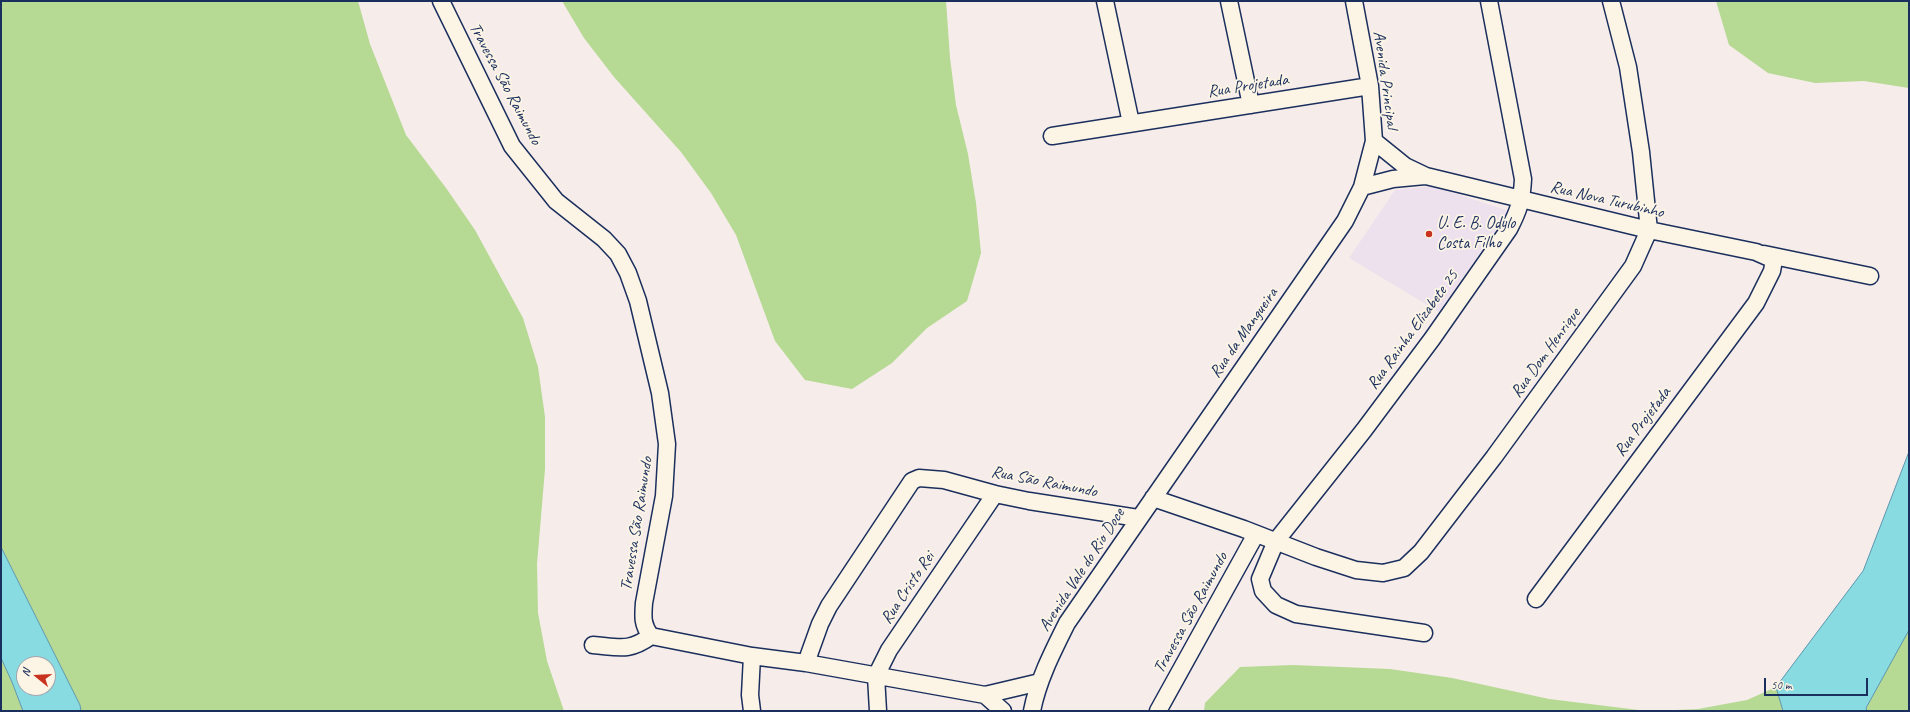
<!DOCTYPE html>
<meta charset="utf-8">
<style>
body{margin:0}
#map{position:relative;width:1910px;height:712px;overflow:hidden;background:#f6ece9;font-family:Caveat,sans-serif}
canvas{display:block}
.frame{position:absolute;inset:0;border:2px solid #1b2f5e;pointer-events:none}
.north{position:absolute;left:16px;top:656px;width:40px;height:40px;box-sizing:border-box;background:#fcf5e5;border:1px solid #a2a6af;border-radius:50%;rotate:288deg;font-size:11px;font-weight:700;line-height:16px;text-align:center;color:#1b2f5e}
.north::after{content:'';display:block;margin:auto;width:14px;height:18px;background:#c8321e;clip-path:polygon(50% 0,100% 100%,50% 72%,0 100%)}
.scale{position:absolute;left:1764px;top:678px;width:104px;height:18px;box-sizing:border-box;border:2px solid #1b2f5e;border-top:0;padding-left:5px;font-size:12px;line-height:14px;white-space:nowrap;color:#1b2f5e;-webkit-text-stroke:3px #fcf5e5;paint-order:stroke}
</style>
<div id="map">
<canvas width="1910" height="712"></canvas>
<div class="frame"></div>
<div class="north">N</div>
<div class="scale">50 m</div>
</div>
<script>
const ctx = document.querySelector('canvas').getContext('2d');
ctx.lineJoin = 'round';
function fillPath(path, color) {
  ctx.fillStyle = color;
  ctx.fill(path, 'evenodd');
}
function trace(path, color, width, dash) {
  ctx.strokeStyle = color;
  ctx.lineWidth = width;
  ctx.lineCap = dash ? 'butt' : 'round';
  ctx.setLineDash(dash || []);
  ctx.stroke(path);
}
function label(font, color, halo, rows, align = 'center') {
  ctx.font = font + ' Caveat,sans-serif';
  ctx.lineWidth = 3.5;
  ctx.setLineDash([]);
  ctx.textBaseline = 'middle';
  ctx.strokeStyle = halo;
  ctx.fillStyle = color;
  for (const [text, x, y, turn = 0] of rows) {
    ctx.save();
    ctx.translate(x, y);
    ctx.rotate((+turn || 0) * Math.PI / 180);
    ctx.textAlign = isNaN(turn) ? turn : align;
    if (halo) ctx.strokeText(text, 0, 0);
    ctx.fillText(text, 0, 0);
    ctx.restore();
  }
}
fillPath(new Path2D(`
 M1432,186L1509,211L1439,312L1349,258L1395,190Z`), '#eee1ee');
fillPath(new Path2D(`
 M1,1H358L370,44L406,135L446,188L475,230L523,318L538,367L545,417V469L537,564L538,613L547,661L564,711H81L80,705L1,547Z
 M562,1H946L950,58L956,105L968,154L976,203L981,253L967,301L927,328L892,363L852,389L805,380L775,341L736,235L711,193L681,152L614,77L584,38Z
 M1716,1H1909V88L1864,81L1815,83L1768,73L1729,45Z
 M1908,630L1909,711H1867L1866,708Z
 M1,658L12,682L23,711H1Z
 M1293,665L1390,669L1452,678L1549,699L1647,711H1204L1205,703L1240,667Z
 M1776,687L1783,711H1654L1698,709L1747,700Z`), '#b6d993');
const water = new Path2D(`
 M1909,452V630L1866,708L1867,711H1783L1776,687L1863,571Z
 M1,547L80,705L81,711H23L12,682L1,658ZM24,664H48V688H24Z`);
fillPath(water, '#89dbe2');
trace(water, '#5d96ad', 1);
const minor = new Path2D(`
 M441,1L512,146L556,201L604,239L618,254L628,273L638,301L660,393L667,444L664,496L644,603C643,616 642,625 651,636L752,656L806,663L985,695L1040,682
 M1105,1L1131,123
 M1229,1L1251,105
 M1052,136L1370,86
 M1374,141L1405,166L1426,176L1649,230L1756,252L1774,260L1772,271L1756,303L1536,599
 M1362,187L1393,179L1425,176
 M1764,254L1870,276
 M1153,498L1244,529L1316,557L1356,570L1383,573L1404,568L1421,552L1494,457L1633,266L1649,230L1641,152L1628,67L1611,1
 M1424,633L1296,614L1276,605L1263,591L1260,579L1276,541L1364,430L1432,339L1509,229C1519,210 1522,200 1523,179L1489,1
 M593,645C619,647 629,652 651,636
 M752,656L750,695L752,711
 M806,663L820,624L829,606L912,481L919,478L944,480L995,494L1029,501L1138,518
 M985,695L1003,711
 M878,711L876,676L889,650L995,494
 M1032,711C1038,680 1053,651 1067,623L1345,221L1362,187L1374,141L1370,86L1354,1
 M1158,711L1256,534`);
trace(minor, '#1b2f5e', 19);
trace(minor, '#fcf5e5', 16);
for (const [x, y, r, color] of [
 [1429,234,4,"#c8321e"]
]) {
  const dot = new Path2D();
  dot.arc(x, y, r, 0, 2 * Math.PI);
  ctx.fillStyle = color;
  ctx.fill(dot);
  trace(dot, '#fcf5e5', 1.5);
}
label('17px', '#1b2f5e', '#fcf5e5', [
 ["Avenida Principal",1385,80,82],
 ["Travessa São Raimundo",505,84,62],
 ["Rua Projetada",1248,86,-9],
 ["Rua Nova Turubinho",1607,200,13],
 ["Rua Rainha Elizabete 25",1413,330,-54],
 ["Rua da Mangueira",1244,333,-55],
 ["Rua Dom Henrique",1546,353,-54],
 ["Rua Projetada",1643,422,-53],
 ["Rua São Raimundo",1044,482,11],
 ["Travessa São Raimundo",637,524,-81],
 ["Avenida Vale do Rio Doce",1082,570,-57],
 ["Rua Cristo Rei",908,588,-56],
 ["Travessa São Raimundo",1191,613,-61]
]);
label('17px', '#1b2f5e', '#fcf5e5', [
 ["U. E. B. Odylo",1437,224],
 ["Costa Filho",1437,244]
], 'left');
</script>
